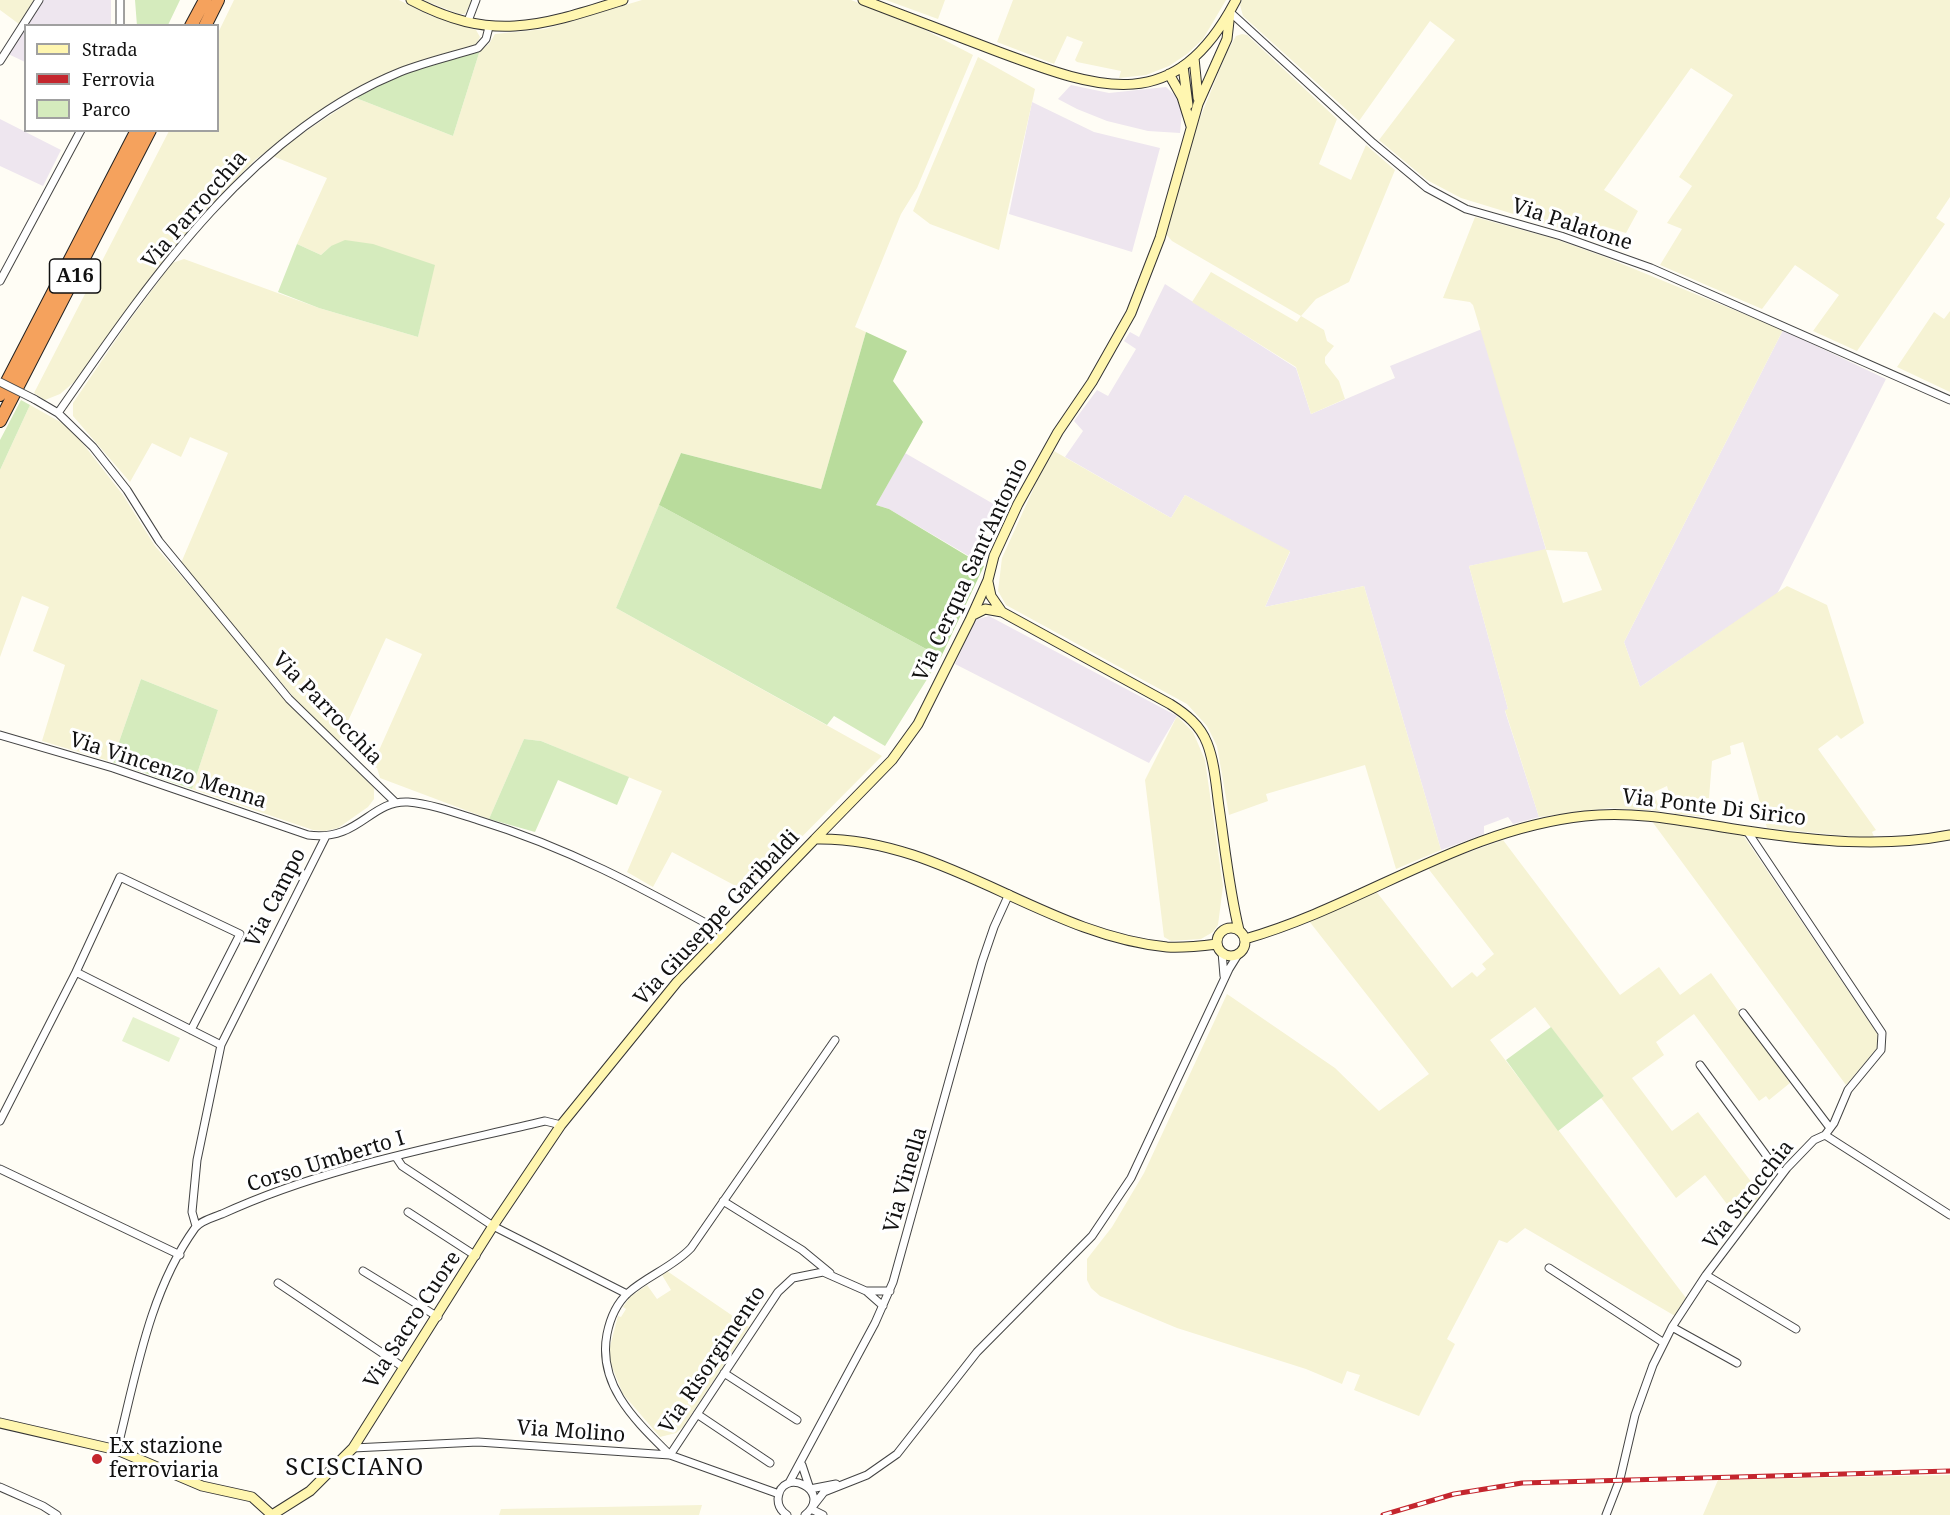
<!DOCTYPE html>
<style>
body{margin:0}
#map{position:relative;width:1950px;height:1515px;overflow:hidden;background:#fffdf5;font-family:"Noto Serif",serif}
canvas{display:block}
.legend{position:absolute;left:24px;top:24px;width:195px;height:108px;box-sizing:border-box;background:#fff;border:2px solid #a0a0a0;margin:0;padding:8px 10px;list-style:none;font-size:18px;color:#111}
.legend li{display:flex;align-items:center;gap:12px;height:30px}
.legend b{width:30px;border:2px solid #a0a0a0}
</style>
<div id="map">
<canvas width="1950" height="1515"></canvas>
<ul class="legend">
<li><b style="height:8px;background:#fff6b0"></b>Strada</li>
<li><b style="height:8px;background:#c4262e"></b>Ferrovia</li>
<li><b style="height:16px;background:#d5ebbd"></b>Parco</li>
</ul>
</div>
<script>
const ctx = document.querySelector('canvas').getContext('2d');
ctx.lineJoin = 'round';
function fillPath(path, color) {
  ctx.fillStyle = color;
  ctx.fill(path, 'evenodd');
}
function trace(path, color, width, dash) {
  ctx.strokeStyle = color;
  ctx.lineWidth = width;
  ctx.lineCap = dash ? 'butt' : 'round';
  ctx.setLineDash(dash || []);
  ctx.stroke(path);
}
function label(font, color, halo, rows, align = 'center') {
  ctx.font = font + ' "Noto Serif",serif';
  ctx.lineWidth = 6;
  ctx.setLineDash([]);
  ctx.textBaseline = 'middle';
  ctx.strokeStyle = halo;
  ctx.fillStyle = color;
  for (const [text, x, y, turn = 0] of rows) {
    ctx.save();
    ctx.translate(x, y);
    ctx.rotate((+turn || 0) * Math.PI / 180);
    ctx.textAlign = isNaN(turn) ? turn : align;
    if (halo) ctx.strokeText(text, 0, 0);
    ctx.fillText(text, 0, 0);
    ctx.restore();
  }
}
fillPath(new Path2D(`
 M34,0H111V25L26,26L25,62L2,51Z
 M1071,85L1109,93L1166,87L1181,101L1182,112L1180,133L1148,131L1107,121L1077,109L1058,99Z
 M1032,102L1094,132L1160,148L1132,252L1009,214Z
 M0,119L61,150L43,186L0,166Z
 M1165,284L1296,368L1311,414L1395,378L1390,366L1482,329L1546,550L1469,566L1508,709L1505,711L1539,817L1513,824L1508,817L1484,826V834L1441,850L1364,586L1265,607L1290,552L1185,495L1171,518L1065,457L1083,431L1074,421L1097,390L1108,396L1136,349L1124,341L1130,332L1139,337Z
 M1783,330L1886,379L1777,594L1640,687L1624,642Z
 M905,453L997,506L974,559L889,509L876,505Z
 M989,616L1177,716L1149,763L955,664L975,620Z`), '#eee6ef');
fillPath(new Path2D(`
 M0,0H34L19,24L0,10Z
 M234,0H399L431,16L476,30L480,37L475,46L413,64L328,109L256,159L209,207L85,373L60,394L45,400L34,393L169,131L218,130V33Z
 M423,0H472L465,14H459Z
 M642,0H851L912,23L973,55L917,188L901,214L855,327L866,332L821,489L681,453L616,608L882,756L747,892L672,852L653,887L627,872L662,791L541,741L524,739L489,819L380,778L377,768L372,766L422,654L386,638L338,743L317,725L181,563L228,453L190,437L181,457L152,443L130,482L73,416V403L124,328L172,263L184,259L319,308L418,337L434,265L331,246L321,255L297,244L327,178L270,155L356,98L453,136L480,50L489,44L495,34L545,29Z
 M886,0H945L938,19Z
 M1013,0H1226L1203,39L1187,54L1169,66L1146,75L1119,78L1121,71L1077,62L1075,60L1083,42L1067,36L1054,64L997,42Z
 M1242,0H1950V197L1936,218L1945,224L1857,351L1813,331L1839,295L1795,265L1762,309L1660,265L1682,229L1667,223L1692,186L1679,177L1733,95L1691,68L1604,190L1638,211L1626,233L1603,226L1599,227L1592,238L1461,198L1427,180L1379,140L1455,40L1430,21L1359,121L1243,16L1240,5Z
 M1242,34L1247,35L1337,119L1319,164L1351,180L1366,145L1395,170L1349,282L1316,299L1301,316L1324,330L1327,341L1334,346L1325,357V363L1339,381L1345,399L1311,414L1296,367L1192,302L1211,272L1297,322L1301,316L1172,241L1164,232L1193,135L1227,52L1236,36Z
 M978,57L1035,89L999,250L930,224L913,211Z
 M1475,217L1555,239L1605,257L1783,330L1624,642L1640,687L1787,586L1827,605L1864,723L1841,739L1837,735L1818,749L1876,830L1872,832L1875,839L1767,828L1743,742L1730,746L1731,754L1712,761L1709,798H1702L1705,817L1675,814L1667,786L1654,792L1660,811L1610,808L1539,817L1505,710L1508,709L1469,566L1546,549L1473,305L1470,302L1443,298ZM1546,550L1587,552L1602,590L1563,603Z
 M1950,311V392L1897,367L1934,312L1944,319Z
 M30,405L64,424L77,436L123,495L155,546L314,729L374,788V799L368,807L338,828L325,831L313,830L192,789L218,710L141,679L112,762L42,741L65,665L33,651L49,607L22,596L0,657V470Z
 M1054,451L1171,518L1185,495L1290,551L1265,607L1364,586L1441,850L1396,869L1365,765L1266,794L1268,801L1229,815L1217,746L1207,726L1187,704L1006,605L998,591L1002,558L1037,481Z
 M1177,716L1193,732L1205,760L1223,886L1218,925L1213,932L1201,939L1171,941L1164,937L1145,780Z
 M1651,820L1743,835L1878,1035L1877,1048L1846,1085Z
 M1503,840L1620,995L1659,967L1680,995L1711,973L1790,1083L1769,1100L1766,1096L1759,1101L1694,1014L1656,1042L1664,1055L1632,1078L1672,1131L1698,1112L1762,1196L1742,1224L1705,1175L1676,1198L1601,1098L1604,1096L1535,1007L1490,1040L1686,1298L1675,1316L1525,1228L1507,1243L1499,1240L1447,1339L1455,1344L1419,1416L1354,1390L1360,1375L1347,1371L1342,1384L1306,1369L1177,1328L1100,1296L1091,1288L1087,1280V1259L1112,1227L1144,1173L1227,994L1335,1068L1379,1111L1429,1074L1309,921L1375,890L1452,988L1472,972L1477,977L1486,969L1482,964L1494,954L1427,867Z
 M667,1271L749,1327L683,1427L676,1433L660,1437L623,1394L610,1362L609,1350L618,1316L621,1317L626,1309L623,1307L630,1297L647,1285L657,1299L671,1290L662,1275Z
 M1950,1475V1515H1703L1718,1480Z
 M702,1505L699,1515H499L501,1509Z`), '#f6f3d4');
fillPath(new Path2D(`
 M135,0H180L168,25L137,26Z
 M480,50L453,136L356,98L401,74Z
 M345,240L373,244L435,265L418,337L319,308L278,292L297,244L321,255L331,246Z
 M21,400L30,405L0,470V440Z
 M659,505L941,657L885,746L834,716L827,725L616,608Z
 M141,679L218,710L192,789L112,762Z
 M524,739L541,741L629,777L617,805L558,780L535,832L489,819Z
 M1551,1027L1604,1096L1558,1131L1506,1060Z`), '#d5ebbd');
fillPath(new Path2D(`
 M866,332L907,351L893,381L923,422L876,505L889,509L984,566L941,657L659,505L681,453L821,489Z`), '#b9dc9c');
fillPath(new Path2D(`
 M133,1017L180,1038L169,1062L122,1041Z`), '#e6f2cf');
const street = new Path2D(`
 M1230,12L1373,143L1427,188L1466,209L1561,236L1651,268L1950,400
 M468,21L476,0
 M120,26V0
 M0,61L39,0
 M0,281L81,130
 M34,399L58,413L93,447L127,490L159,541L289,699L395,802
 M58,413C147,285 249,133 400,72C425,62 452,56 478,48L486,39L489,27
 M0,735L113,768L308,835C359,842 370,800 408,802C432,804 456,813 478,820C569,848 640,887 722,932
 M1222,952L1224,976
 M76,972L221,1045
 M1743,1013L1830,1128
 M1700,1065L1774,1166L1783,1173
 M0,1121L76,972L120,877L240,934L191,1030
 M1825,1135L1950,1215
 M396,1157L402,1166L493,1226L627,1294
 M0,1169L180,1255
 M723,1201L802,1250L830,1273
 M408,1212L476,1256
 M196,1226L192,1212L197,1160L221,1045L326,836
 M1549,1268L1664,1343
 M363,1271L438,1317
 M1706,1275L1796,1329
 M278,1283L403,1367
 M866,1291H890
 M1672,1327L1737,1363
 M724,1373L797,1420
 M697,1414L770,1463
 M353,1448L478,1442L670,1455L779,1494
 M117,1450C136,1375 149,1292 195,1228C200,1221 214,1217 222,1214C324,1167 436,1147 545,1121L561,1125
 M670,1455C637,1422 597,1386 607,1334C610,1319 616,1304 628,1293C647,1276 673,1267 691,1248L835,1040
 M670,1455L778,1292L793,1278L823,1272L866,1291L883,1306
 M802,1465L810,1489L836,1484
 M789,1483L875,1323L893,1282L982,962L994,927L1009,894
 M0,1487L43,1506L57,1515
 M813,1506L824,1492L867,1475L897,1454L977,1352L1092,1236L1131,1178L1229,969L1239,953
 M811,1509L823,1515
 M787,1515C781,1511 778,1506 778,1499C780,1465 835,1490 805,1515
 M1606,1515L1620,1479L1635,1415L1653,1365L1672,1327L1706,1275L1787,1168L1814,1140L1825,1135L1834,1123L1848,1090L1881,1050L1882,1033L1747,831`);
const secondary = new Path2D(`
 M411,0C492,43 541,26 623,0
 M863,0C908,17 954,35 999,52C1101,90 1175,117 1236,0
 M1194,58L1198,98
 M1183,66L1188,105
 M1169,74L1182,97L1191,126
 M988,582L991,596L1002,612
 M973,615L985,609L1002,612L1170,704C1186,714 1200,725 1207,743C1215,763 1216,786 1219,807C1225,848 1229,889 1239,930
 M815,839L892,760L918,724L970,620L988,580L994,556L1018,504L1058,432L1092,382L1131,313L1160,238L1198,104L1227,39L1230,12
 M1217 942a14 14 0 1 1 28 0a14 14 0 1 1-28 0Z
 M1245,939C1361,906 1462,829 1585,816C1641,810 1692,823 1747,831C1814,841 1883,848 1950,835
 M0,1423L117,1450L202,1486L252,1497L272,1515
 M272,1515L310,1491L353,1448L493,1226L561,1125L677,982L815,839C943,836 1042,935 1167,947C1183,948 1201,946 1217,944`);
const highway = new Path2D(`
 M191,26L205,0
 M205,26L218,0
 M0,395L137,130
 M0,421L150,130`);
trace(street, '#444', 9);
trace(secondary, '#333', 11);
trace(highway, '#222', 14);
trace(street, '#fff', 7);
trace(secondary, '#fff6b0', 9);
trace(highway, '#f5a25d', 12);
const rail = new Path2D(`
 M1383,1515L1454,1494L1522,1483L1950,1471`);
trace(rail, '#c4262e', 5);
trace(rail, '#fff', 3, [9]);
const streetBridge = new Path2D(`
 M0,382L34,399`);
trace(streetBridge, '#444', 9, []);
trace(streetBridge, '#fff', 7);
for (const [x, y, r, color] of [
 [97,1459,6,"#c4262e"]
]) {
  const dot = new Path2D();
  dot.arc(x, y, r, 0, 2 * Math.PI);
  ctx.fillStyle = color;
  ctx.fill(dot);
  trace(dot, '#fff', 2);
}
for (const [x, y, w] of [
 [75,276,51]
]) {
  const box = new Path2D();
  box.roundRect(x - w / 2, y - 17, w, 34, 4.5);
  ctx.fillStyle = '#fff';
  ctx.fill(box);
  trace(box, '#111', 1.5);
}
label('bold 20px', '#111', null, [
 ["A16",75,276]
]);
label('21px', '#111', '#fff', [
 ["Via Parrocchia",195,210,-49],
 ["Via Palatone",1572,225,18],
 ["Via Cerqua Sant'Antonio",971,570,-65],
 ["Via Parrocchia",327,709,46],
 ["Via Vincenzo Menna",168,771,18],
 ["Via Ponte Di Sirico",1714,808,7],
 ["Via Campo",276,898,-63],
 ["Via Giuseppe Garibaldi",717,918,-47],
 ["Corso Umberto I",326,1162,-17],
 ["Via Vinella",906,1180,-74],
 ["Via Strocchia",1749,1195,-52],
 ["Via Sacro Cuore",413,1320,-57],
 ["Via Risorgimento",713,1360,-56],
 ["Via Molino",571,1432,4]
]);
label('21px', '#111', '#fff', [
 ["Ex stazione",109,1447],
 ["ferroviaria",109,1471]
], 'left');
ctx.letterSpacing = '1.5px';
label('24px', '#111', '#fff', [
 ["SCISCIANO",355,1468]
]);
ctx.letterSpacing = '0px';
</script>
